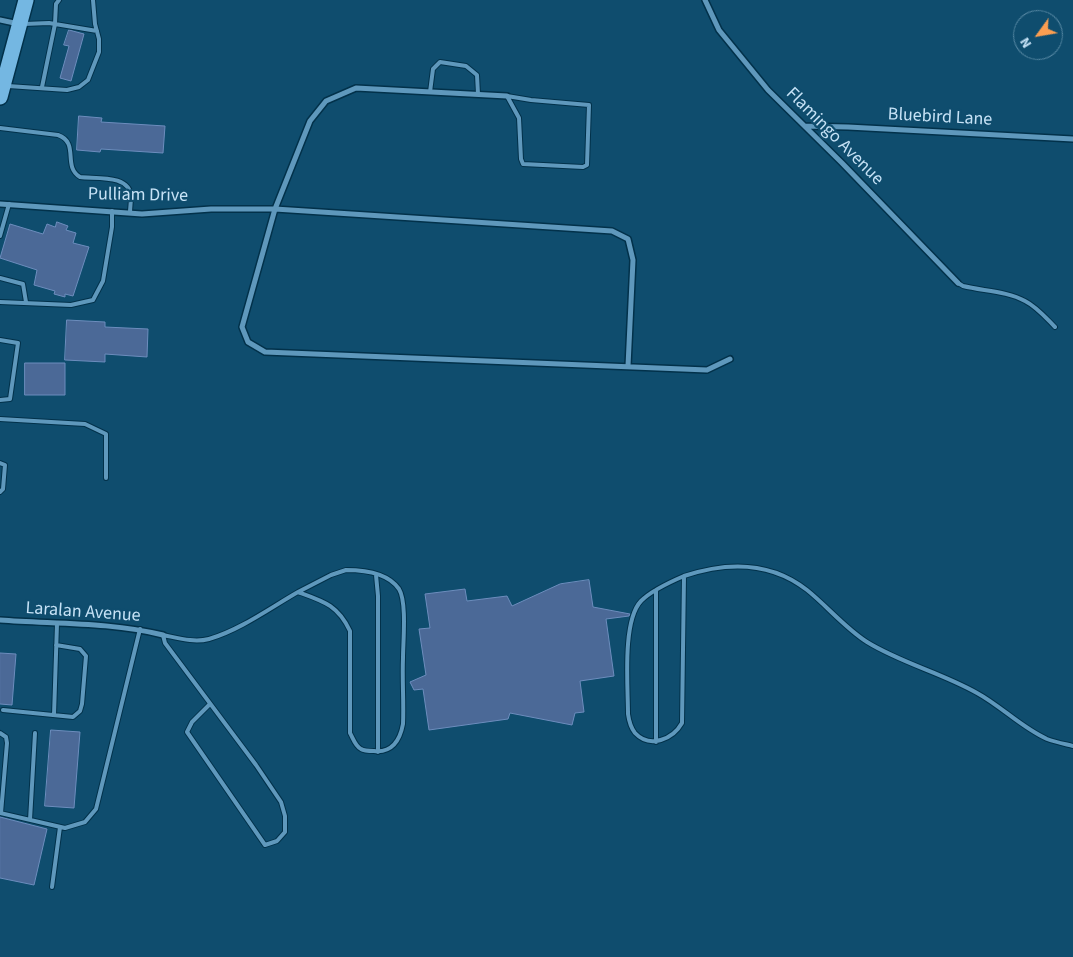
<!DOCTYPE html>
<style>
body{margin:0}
#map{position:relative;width:1073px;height:957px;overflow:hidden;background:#0f4d6e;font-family:"Source Sans 3",sans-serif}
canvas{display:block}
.north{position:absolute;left:1013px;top:10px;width:50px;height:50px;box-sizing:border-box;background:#0f4d6e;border:1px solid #5889a4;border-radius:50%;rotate:238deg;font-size:14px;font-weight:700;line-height:20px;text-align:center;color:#c6e2f6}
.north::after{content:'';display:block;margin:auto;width:18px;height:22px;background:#fb9e51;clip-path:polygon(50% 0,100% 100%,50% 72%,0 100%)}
</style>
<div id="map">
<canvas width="1073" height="957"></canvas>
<div class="north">N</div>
</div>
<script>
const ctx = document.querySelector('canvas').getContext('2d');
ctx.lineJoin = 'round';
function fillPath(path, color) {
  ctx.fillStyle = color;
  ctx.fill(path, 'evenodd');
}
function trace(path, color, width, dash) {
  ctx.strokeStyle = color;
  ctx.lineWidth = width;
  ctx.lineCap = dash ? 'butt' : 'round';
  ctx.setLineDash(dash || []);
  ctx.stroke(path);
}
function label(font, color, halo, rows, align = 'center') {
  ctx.font = font + ' "Source Sans 3",sans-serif';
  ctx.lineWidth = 4.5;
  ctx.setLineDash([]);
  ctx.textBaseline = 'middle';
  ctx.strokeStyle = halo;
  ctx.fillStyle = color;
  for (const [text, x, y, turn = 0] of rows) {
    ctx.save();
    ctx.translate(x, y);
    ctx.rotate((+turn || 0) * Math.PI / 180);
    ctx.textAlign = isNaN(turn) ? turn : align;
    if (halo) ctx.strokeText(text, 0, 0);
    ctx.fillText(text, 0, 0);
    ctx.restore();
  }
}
const building = new Path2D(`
 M69,30L84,34L71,81L60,78L69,46L64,45Z
 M79,116L102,118L101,122L165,126L163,153L101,149L100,152L77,150Z
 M57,222L68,226L66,230L76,233L73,243L89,247L73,296L65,294V297L54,294L55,291L34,285L37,270L0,258L10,224L43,234L47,224L55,227Z
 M67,320L105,322V327L148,329L147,357L105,354V362L65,360Z
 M25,363H65V395H25Z
 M589,580L593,607L630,614L629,616L606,619L614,676L580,681L584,712L575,713L572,725L510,713L508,719L429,730L423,689L414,690L410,682L426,675L419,629L430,628L425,594L465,589L467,601L507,596L512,606L560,584Z
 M0,653L16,654L12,705L0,704Z
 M51,730L80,732L74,808L45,806Z
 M0,817L47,829L34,885L0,878Z`);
fillPath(building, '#4b6997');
trace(building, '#6d8dbd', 1);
const lane = new Path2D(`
 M24,24L49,23L97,31
 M8,86L67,90L79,87L88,80L99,52V39L95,24L93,0
 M42,87L55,24L56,4L59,0
 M430,92L433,69L440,62L466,66L477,75L478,94
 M507,96L531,100L589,105L587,165L583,167L523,164L521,159L519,118Z
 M0,128L58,135C80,143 62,166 80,177C96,179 130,174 131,197C131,202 130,208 130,213
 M0,236L9,204
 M0,278L23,284L26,302
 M958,283L963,286C983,291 1007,291 1025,301C1037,307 1046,318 1055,327
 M0,302L71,305L93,300L103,281L112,227V211
 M0,340L18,343L10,399L0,400
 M0,419L85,424L106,434V478
 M0,463L5,465L3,489L0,492
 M346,570C363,570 388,573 399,589C407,602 403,642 403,658C402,680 404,702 403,724C400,740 392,753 374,751C370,751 364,751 361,749C355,746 353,738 350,733V631C338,605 323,601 298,592L331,575Z
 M376,575L378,596V752
 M684,576C726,562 770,561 807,590C827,606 845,628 867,642C901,663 942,673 977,693C1001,706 1022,728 1047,739C1055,742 1065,744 1073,746
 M684,576L682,723C673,739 650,749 635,733C631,728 629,721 628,714C628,687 622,621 641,601C652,590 670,582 684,576Z
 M209,705L192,722L187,732L265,845L277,841L285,832V816L281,802L256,765L165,643L163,635C178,638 194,643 209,639C240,630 270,608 298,592
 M3,710L73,717L80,711L82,704L86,656L80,649L56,645
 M54,715L57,624
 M0,733L6,737L7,743L1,813
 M656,742V590
 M0,813L65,828L85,822L96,809L140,629
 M30,820L35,733
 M52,887L60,827`);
const street = new Path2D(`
 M705,0L719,30L768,90L842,163L958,283
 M0,20L19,24
 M507,96L356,88L326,101L310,121L275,209L242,327L248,342L265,352L707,370L730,359
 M805,126L848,127L1073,139
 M0,204L142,214L211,209H275L612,231L628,239L633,260L628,366
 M0,620C54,624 111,622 163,635`);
const highway = new Path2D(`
 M0,97L26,0`);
trace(lane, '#02314a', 6);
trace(street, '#02314a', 8);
trace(highway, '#02314a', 18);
trace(lane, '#5f98bc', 4);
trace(street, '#5f98bc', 5);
trace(highway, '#74b7e2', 15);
label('18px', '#c6e2f6', '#0f4d6e', [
 ["Bluebird Lane",940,118,3],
 ["Flamingo Avenue",834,137,45],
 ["Pulliam Drive",138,196,1],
 ["Laralan Avenue",83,613,4]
]);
</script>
